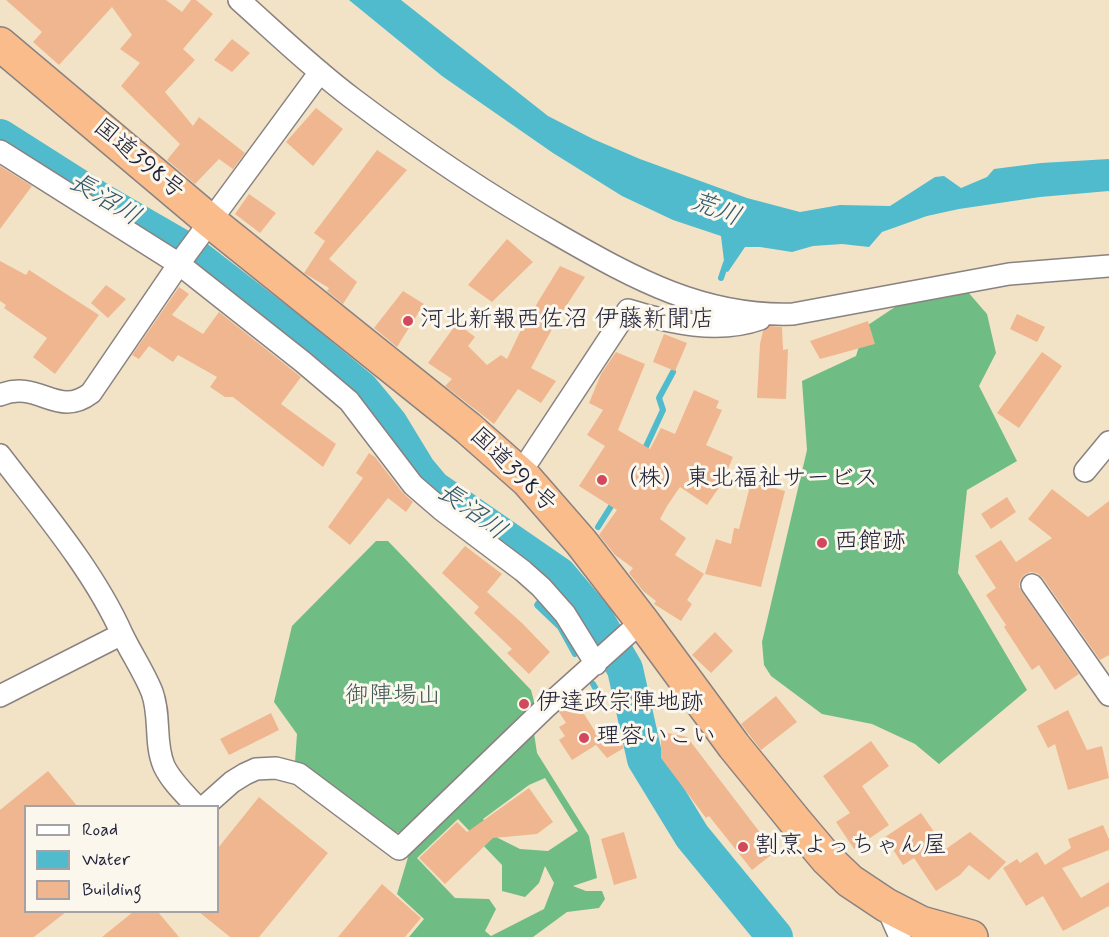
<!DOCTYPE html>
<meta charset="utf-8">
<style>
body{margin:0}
#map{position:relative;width:1109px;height:937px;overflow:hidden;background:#f2e3c7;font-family:Mynerve,sans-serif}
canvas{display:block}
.legend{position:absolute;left:24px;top:805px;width:195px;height:108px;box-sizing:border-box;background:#fbf7ec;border:2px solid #a4a2a5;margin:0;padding:8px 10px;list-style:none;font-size:18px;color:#22223b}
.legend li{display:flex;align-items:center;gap:12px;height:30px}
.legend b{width:30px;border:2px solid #a4a2a5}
</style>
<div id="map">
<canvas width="1109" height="937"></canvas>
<ul class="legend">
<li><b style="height:8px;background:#fff"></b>Road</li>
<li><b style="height:16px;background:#50bbcc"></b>Water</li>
<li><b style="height:16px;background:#f0b68f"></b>Building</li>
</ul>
</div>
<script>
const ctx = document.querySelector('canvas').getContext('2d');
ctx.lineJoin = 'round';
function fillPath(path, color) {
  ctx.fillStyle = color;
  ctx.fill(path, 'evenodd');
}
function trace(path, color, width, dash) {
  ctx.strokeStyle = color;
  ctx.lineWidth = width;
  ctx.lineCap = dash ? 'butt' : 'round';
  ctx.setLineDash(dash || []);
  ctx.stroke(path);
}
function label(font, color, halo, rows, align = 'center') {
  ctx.font = font + ' Mynerve,"Klee One",sans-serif';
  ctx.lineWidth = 6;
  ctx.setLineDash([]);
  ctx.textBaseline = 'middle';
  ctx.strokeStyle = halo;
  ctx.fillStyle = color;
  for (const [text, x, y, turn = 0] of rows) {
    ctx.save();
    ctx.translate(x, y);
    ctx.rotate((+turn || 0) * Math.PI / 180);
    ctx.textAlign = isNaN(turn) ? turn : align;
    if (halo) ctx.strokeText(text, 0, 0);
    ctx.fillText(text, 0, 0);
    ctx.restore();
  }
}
fillPath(new Path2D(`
 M967,291L987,314L996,353L979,386L1017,461L967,490L958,573L1027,690L939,764L915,744L872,724L822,714L771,676L764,665L762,642L807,450L802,381L856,356L865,327L898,305Z
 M376,541H388L531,690L535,705L404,832L394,833L295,762L297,734L274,702L292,626Z
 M534,733L537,753L589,836L597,878L573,886L586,891H602L605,899L599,908L567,912L533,937H409L424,919L397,894L409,854ZM545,778L578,831L548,851L520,849L498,838L483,819L529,785ZM458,819L502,865V891L525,897L539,883L545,866L554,883L544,909L491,936L485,931L496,909L489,899L455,898L417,858Z`), '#6fbc84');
fillPath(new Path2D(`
 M349,0H401L548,116L593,139L640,159L747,198L800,212L840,205L890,206L935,177L944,176L961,188L987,177L994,169L1041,163L1109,159V191L1040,197L959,209L927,216L882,232L869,247L842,244L813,246L792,252L760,247H745L728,272L722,270L724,261L721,236L673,220L622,196L553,153L442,76Z`), '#50bbcc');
trace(new Path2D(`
 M721,278L726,263
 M643,453L663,410L659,398L673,372
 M598,527L615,500
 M540,601L537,605L560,627L575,654
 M593,684L597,691`), '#50bbcc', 6);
trace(new Path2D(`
 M0,137L96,198L186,250L297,336L361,389L390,424L418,470L433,488L559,575L596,619L625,669L645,759L692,836L775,937`), '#50bbcc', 36);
fillPath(new Path2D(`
 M6,0H166L182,12L191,0H196L213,14L183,49L195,60L165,92L193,126L199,117L245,153L233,169L219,159L195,184L167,160L180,144L121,86L140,63L120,49L132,35L112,7L59,65L33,42L42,32Z
 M232,39L250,53L232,72L214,60Z
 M316,108L343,129L313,166L286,142Z
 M377,150L407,170L329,259L357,282L343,304L327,291L329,288L304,273L325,241L314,233Z
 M0,166L32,186L0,229Z
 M249,194L276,213L260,233L235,214Z
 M507,239L533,262L492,302L468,285Z
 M0,261L26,275L29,270L99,315L55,374L33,357L47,338L4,308L6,305L0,301Z
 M560,266L585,277L557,320L531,368L556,381L541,403L518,389L494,424L445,386L452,379L428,363L457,323L475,337L468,346L487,365L501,355L507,359L531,309L533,310Z
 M106,285L126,299L108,318L91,303Z
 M179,287L189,294L172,315L203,334L219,312L301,377L281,404L336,444L323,467L233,397H225L210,387L217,377L178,355L173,362L149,346L139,359L132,355Z
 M403,291L424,304L397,347L374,328Z
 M1017,314L1045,327L1037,342L1010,329Z
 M868,321L875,344L820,359L810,341Z
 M770,326L782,327L783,350L788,349L786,399L757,398L760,344L763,331Z
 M664,334L687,343L675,371L653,362Z
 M616,352L645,364L618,430L650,449L661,428L675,434L694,390L719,401L716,408L722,410L706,445L733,457L725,476H727L707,505L680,487L667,506L660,519L686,538L675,555L704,574L687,600L692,604L681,621L654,604L656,601L643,591L629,573L633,568L615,555L599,535L617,510L579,486L605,446L587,435L603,410L589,403L601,374Z
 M1042,352L1062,366L1019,428L997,413Z
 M369,453L375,457L403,493L413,502L406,512L388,498L350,545L328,527L363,478L356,473Z
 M751,482L785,491L761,587L705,574L716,539L731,544L734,528L739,529Z
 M1052,489L1088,517L1109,501V655L1100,660L1042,577L1037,573L1030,572L1024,575L1020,580L1019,587L1022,592L1079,674L1055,690L1039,665L1032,670L1004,627L1006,625L986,595L996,588L975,556L1001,540L1016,562L1052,538L1028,519Z
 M1007,497L1016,512L991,529L981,514Z
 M465,546L502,574L487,592L522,623L550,652L529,674L507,653L512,649L474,613L479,607L442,573Z
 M715,632L733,651L711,673L692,655Z
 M776,696L797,722L761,750L741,724Z
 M576,701L596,733L610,724L624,748L607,758L596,745L572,760L559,740L565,736L559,727L566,723L559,712Z
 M1068,710L1087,750L1102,746L1109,778L1068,790L1055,744L1048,748L1037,726Z
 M271,713L279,730L229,755L220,739Z
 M667,733L687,737L775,852L752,870L709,816L706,818L661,758V738Z
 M871,741L889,766L862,786L889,825L854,849L836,822L850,813L823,776Z
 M48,771L78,807H26V912H66L34,937H0V810Z
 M529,788L553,822L537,834L493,838L445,884L419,858L457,822L467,832Z
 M259,797L328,853L259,937H230L199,912H218V848Z
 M921,813L946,849L970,832L1006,862L989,880L969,865L960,875L936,891L914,858L903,865L885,837Z
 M1103,825L1109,839V850L1062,868L1081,898L1109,882V906L1063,931L1043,896L1026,906L1003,868L1017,859L1020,863L1037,852L1045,865L1071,848L1068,839Z
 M624,832L637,878L614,885L601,839Z
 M382,884L421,918L405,937H338Z
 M133,912H158L179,937H102Z`), '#f0b68f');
const minor = new Path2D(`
 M239,0C276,33 312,68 352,98C418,148 488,195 560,236C635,279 704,317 793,314L1009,274L1109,266
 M0,151L179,264L303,362L349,401L413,485L442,510L523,571L541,587L565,614L596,664
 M0,395C39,379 57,419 91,393L181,261L320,72
 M0,455C42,510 94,571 122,634L0,696
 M529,460L628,310C670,323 718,334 760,319
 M1085,471L1109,442
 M1032,585L1109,695
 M122,634C131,653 144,672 152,692C161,716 154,743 164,766C171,781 185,794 196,806
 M205,806L232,782L245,774L256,769L276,768L299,774L399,849L545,708L642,621
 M886,905L900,937`);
const trunk = new Path2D(`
 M0,44L210,221L468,428L527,480L581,542L642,621L734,746L795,821L827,859L850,881L886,905L921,923L971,937`);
trace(minor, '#8a8281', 24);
trace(trunk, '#8a8281', 36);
trace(minor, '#fff', 21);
trace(trunk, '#f9bc8a', 33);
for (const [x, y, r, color] of [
 [408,321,6,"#d1495b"],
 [602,480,6,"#d1495b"],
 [822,543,6,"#d1495b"],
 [524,704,6,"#d1495b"],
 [584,738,6,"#d1495b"],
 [743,847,6,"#d1495b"]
]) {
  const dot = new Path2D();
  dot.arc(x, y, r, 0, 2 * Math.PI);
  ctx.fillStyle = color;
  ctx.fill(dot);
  trace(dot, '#fbf7ec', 2);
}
label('24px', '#22223b', '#fbf7ec', [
 ["国道398号",138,160,40],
 ["国道398号",512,471,44]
]);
label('24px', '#22223b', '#fbf7ec', [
 ["河北新報西佐沼 伊藤新聞店",420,321],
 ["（株）東北福祉サービス",614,480],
 ["西館跡",834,543],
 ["伊達政宗陣地跡",536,704],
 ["理容いこい",596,738],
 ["割烹よっちゃん屋",755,847]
], 'left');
label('24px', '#415a58', '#fbf7ec', [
 ["御陣場山",393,697]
]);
label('italic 26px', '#32586e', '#fbf7ec', [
 ["長沼川",104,201,31],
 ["荒川",715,211,21],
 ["長沼川",471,513,36]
]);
</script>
